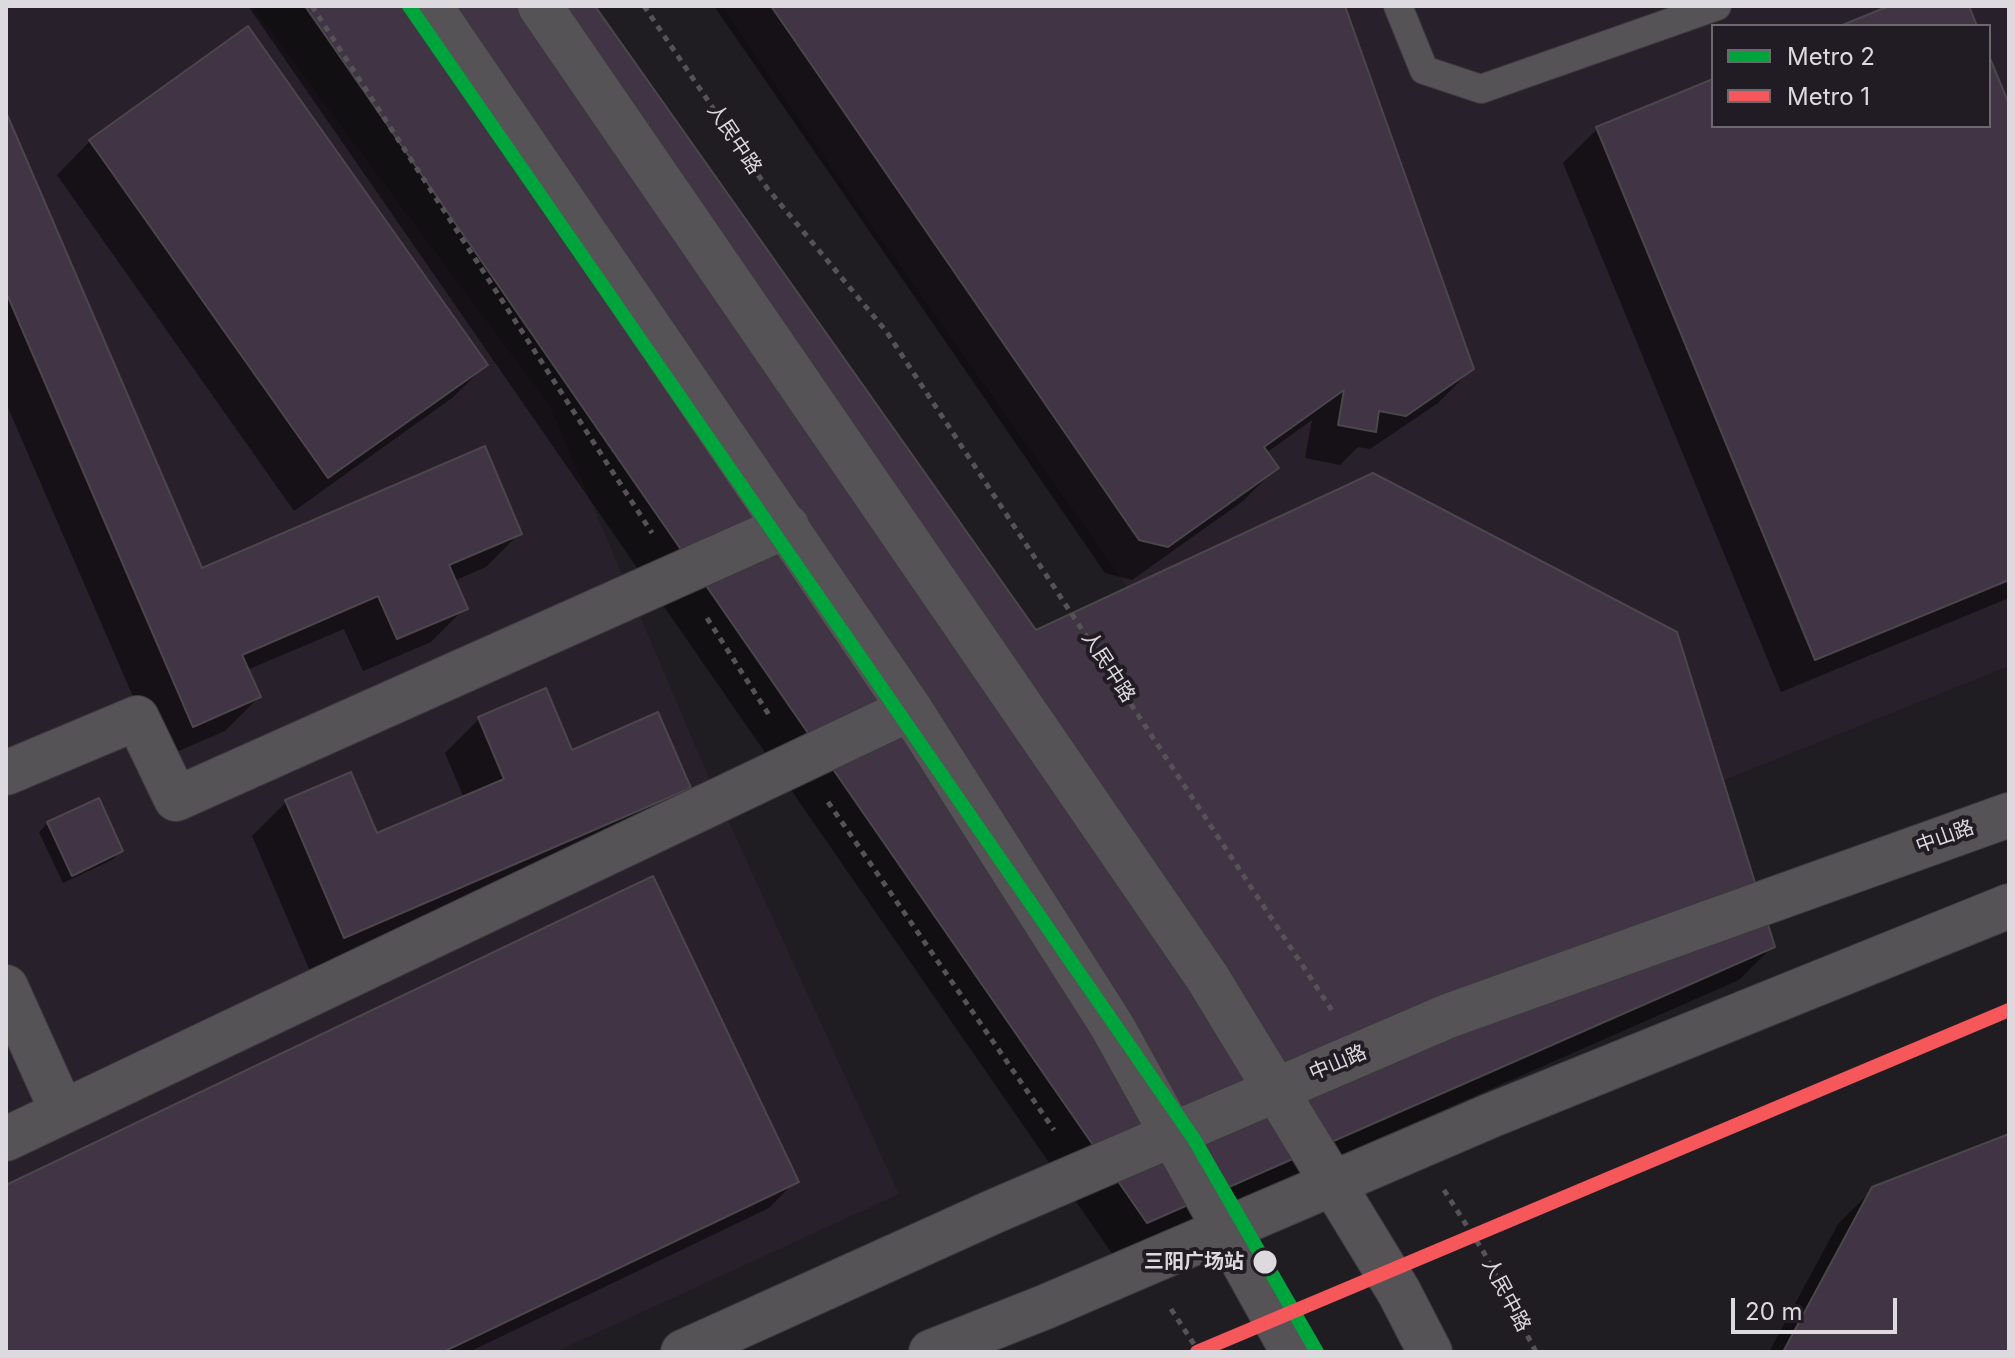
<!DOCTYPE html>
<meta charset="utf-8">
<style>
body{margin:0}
#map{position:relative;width:2015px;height:1358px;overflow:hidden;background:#201d22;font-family:Inter,sans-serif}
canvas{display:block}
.frame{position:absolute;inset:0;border:8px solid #dddadf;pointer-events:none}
.legend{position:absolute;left:1711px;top:24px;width:280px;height:104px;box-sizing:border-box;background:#211c23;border:2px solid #6c686e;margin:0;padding:10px 14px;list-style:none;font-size:24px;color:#dddadf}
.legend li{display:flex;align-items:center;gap:16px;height:40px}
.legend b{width:40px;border:2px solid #6c686e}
.scale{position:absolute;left:1731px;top:1298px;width:166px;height:36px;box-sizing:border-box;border:4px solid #dddadf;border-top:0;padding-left:10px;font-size:24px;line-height:28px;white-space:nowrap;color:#dddadf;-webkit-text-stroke:6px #211c23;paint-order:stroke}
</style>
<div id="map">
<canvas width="2015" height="1358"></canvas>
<div class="frame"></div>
<ul class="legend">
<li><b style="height:10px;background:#00a43c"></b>Metro 2</li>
<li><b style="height:10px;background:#f6575a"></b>Metro 1</li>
</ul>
<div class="scale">20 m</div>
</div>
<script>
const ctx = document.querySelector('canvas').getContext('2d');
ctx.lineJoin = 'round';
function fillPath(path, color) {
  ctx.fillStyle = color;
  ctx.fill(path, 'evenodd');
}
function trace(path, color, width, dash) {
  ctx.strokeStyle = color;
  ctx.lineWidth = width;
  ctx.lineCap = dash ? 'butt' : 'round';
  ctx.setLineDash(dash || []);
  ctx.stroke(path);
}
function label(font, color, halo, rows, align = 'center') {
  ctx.font = font + ' Inter,"Noto Sans SC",sans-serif';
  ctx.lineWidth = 8;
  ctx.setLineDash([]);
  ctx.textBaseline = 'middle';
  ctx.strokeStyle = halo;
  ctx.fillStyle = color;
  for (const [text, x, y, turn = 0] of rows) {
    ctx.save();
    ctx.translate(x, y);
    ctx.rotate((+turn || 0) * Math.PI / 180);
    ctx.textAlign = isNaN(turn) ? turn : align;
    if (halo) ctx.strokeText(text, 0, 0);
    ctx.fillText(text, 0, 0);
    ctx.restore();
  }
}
fillPath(new Path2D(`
 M6,6H252L550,406L716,794L899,1194L555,1352H6Z
 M722,6H2009V666L1473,880L1290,817L852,198ZM1713,26H1989V126H1713Z`), '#28202b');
fillPath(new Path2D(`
 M248,6H593L1035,632L1773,946L1739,980L1113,1255Z
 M714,6H1343L1472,369L1438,403L1370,449L1358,447L1340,465L1305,458L1312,420L1266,453L1277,467L1243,501L1132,580L1105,573Z
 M1989,61L2009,110V598L1781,692L1563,163L1597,129L1713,81V126H1989Z
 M6,117L201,571L520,533L486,567L454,581L465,608L431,642L363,671L344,629L247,670L259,697L225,731L160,759L6,403Z
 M90,141L486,365L452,398L294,511L57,175Z
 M479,719L571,752L688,788L654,822L310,971L252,836L286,802L376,836L464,798L445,753Z
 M48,823L121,851L112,860L63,883L39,832Z
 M2009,1136V1352H1769L1838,1224L1873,1189Z
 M796,1181L769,1208L469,1352H6V1187Z`), '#0007');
const building = new Path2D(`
 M305,6H595L1036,630L1373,473L1677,632L1775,947L1147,1223Z
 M771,6H1345L1474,369L1406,416L1379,411L1376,432L1338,425L1344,390L1264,447L1279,468L1168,547L1139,540Z
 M1889,6H1969L1977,26H1840Z
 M248,26L488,365L328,478L89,140Z
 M1989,56L2009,104V580L1815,660L1596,127L1713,79V126H1989Z
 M6,112L202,568L485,446L522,534L449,565L468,609L397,639L378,596L242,655L261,697L193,727L6,292Z
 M546,688L572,750L658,712L691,788L344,938L285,800L351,772L377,833L504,779L478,717Z
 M99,798L123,851L72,876L47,822Z
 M653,876L799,1182L443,1352H6V1185Z
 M2009,1134V1352H1783L1872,1187Z`);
fillPath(building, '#403445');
trace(building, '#4a474b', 2);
const lane = new Path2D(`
 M1398,6L1424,70L1481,89L1717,6`);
const street = new Path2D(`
 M6,773L137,718L176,799L787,526
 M6,987L62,1111
 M6,1139L910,709`);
const secondary = new Path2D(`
 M430,6L910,709L1112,1026L1293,1352
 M540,6L1207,977L1399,1292L1430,1352
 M683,1352L995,1211L1448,1016L2009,815
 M931,1352L1045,1307L1492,1115L2009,906`);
trace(lane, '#3c3a3d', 30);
trace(street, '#3c3a3d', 46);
trace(secondary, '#3c3a3d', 46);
trace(new Path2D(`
 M312,6L652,533
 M644,6L767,188L886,331L1333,1012
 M707,618L771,718
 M828,802L1054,1130
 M1444,1190L1483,1251L1536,1352
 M1171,1309L1199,1352`), '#565357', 5, [6, 6]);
trace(lane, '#565357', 28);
trace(street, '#565357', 44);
trace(secondary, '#565357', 44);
trace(new Path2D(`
 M409,6L1194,1139L1317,1352`), '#00a43c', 14);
trace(new Path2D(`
 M1197,1352L2009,1010`), '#f6575a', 14);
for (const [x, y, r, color] of [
 [1265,1262,13,"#dddadf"]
]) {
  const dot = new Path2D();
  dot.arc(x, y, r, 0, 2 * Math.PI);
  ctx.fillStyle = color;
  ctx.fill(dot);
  trace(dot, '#211c23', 3);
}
label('20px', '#dddadf', '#211c23', [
 ["人民中路",734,139,56],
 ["人民中路",1108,667,57],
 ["中山路",1945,837,-20],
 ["中山路",1338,1063,-23],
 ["人民中路",1506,1295,62]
]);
label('bold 20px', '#dddadf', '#211c23', [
 ["三阳广场站",1244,1262]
], 'right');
</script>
